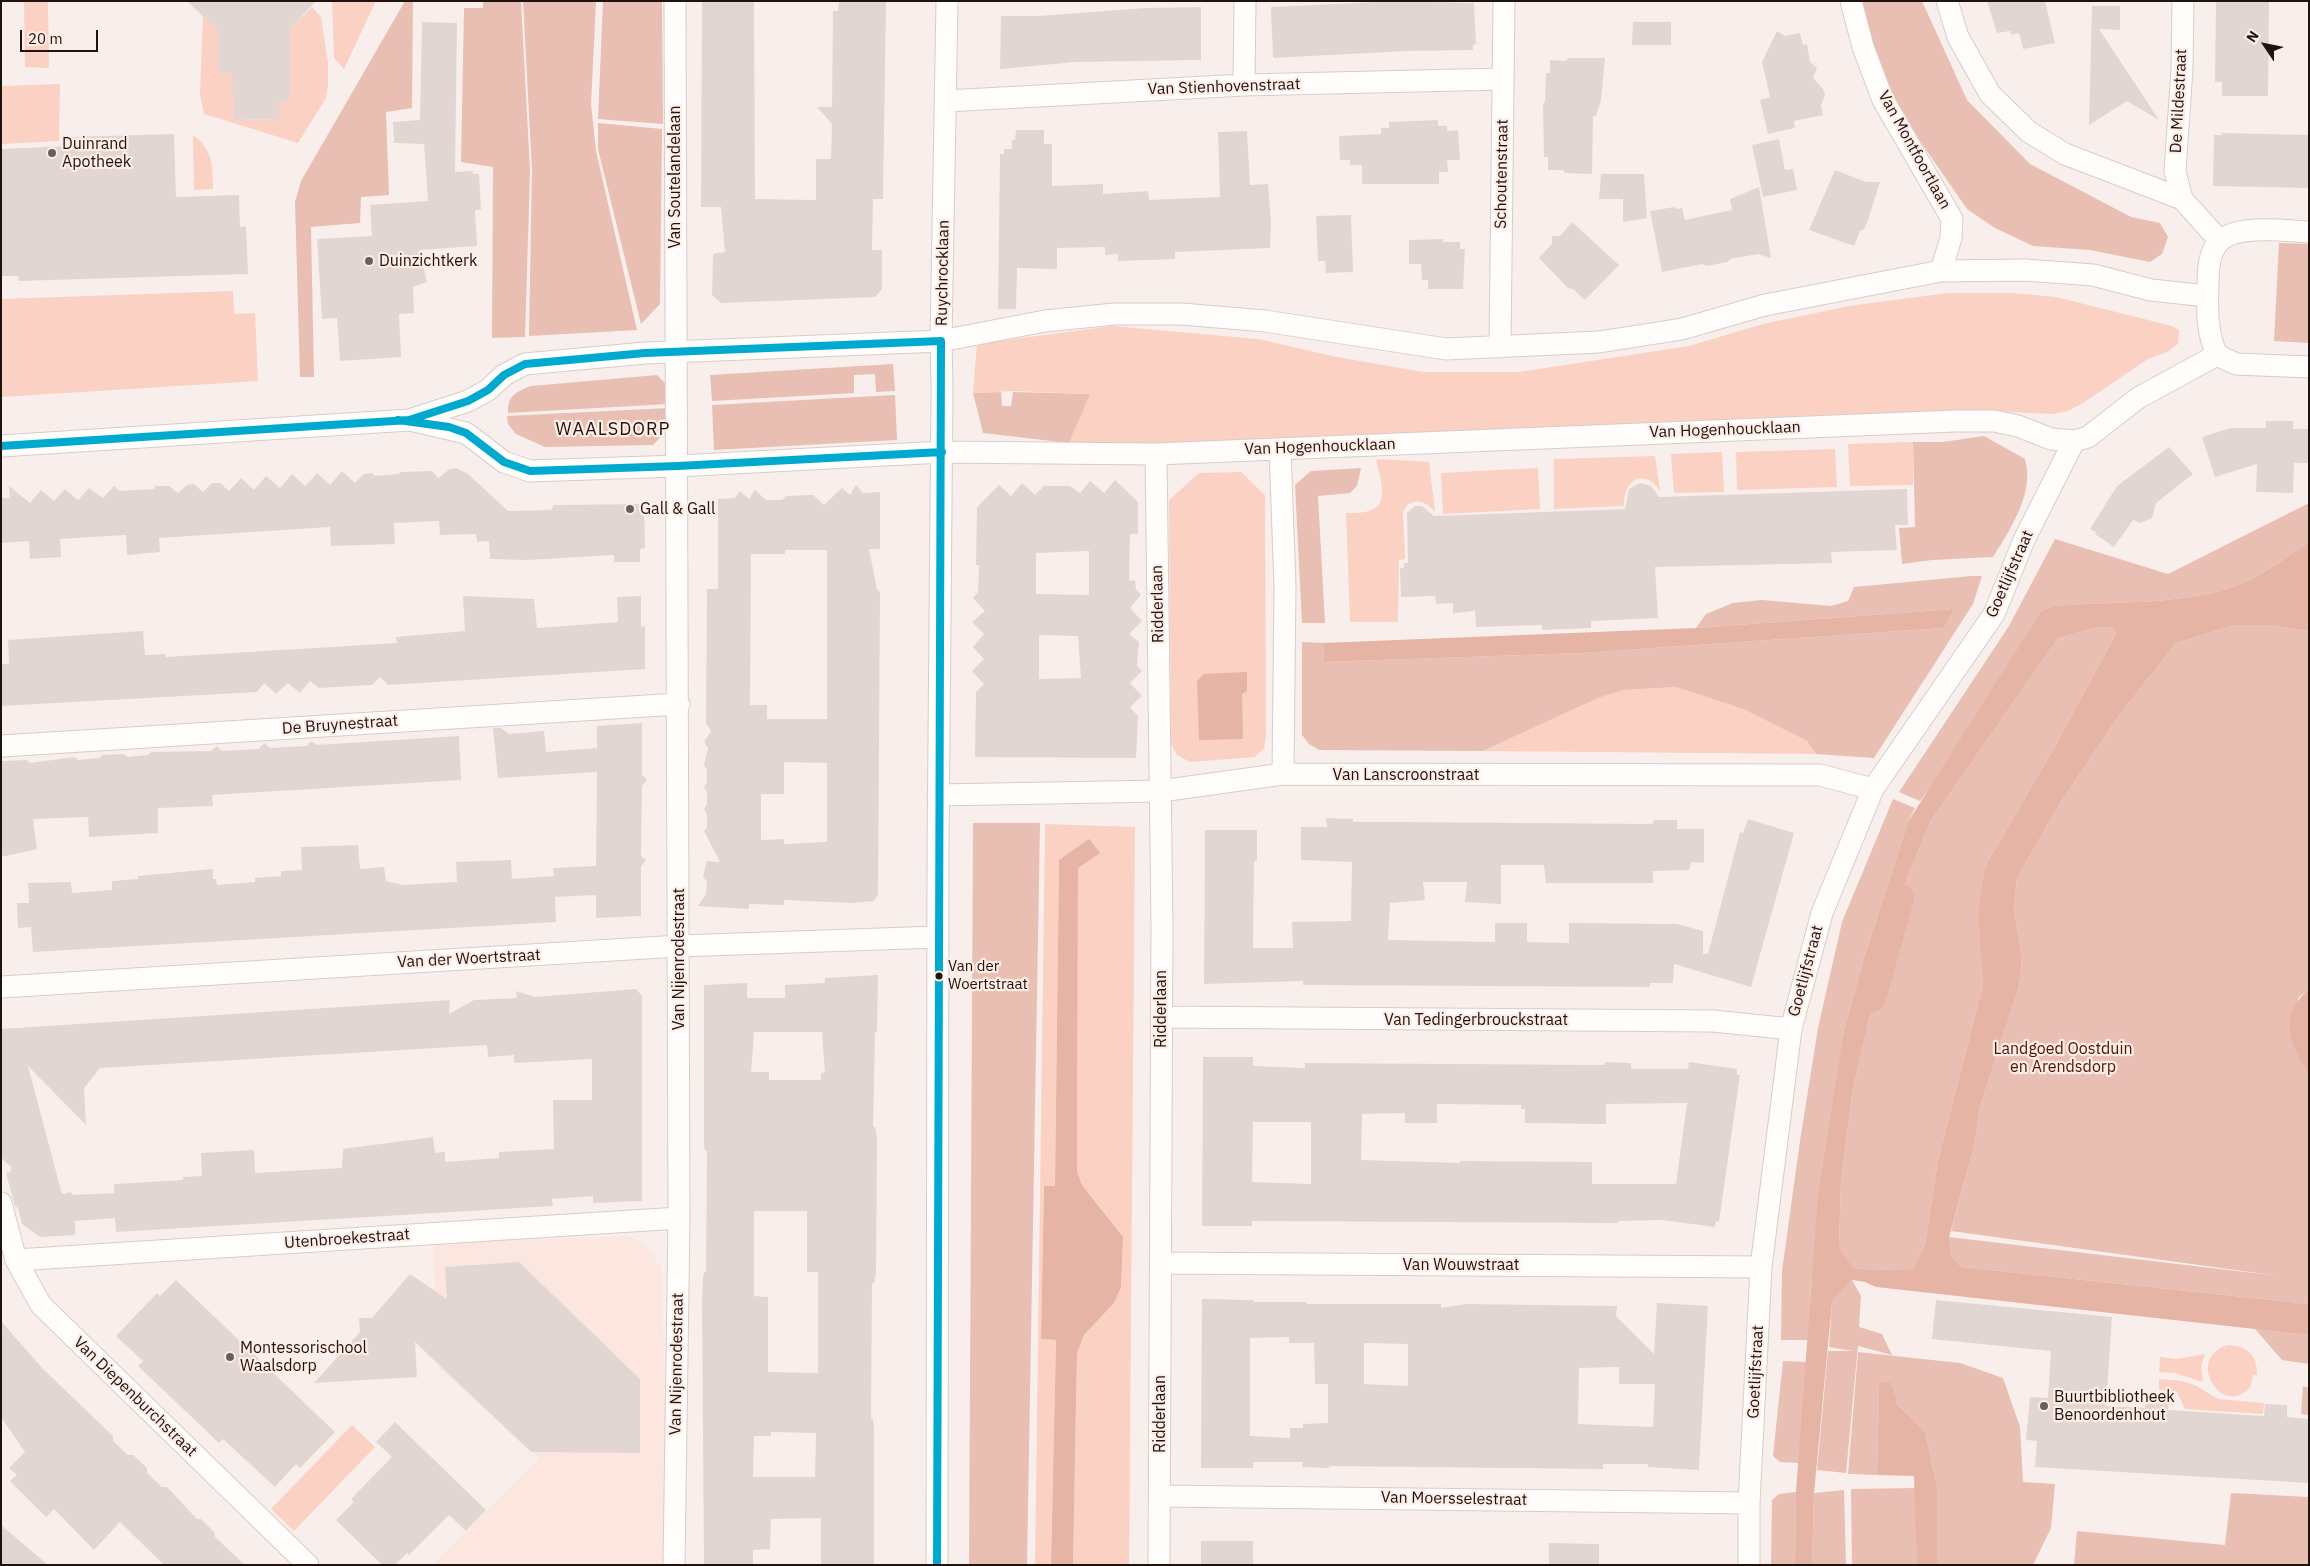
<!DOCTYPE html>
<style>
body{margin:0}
#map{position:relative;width:2310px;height:1566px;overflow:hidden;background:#f8efec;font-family:"IBM Plex Sans",sans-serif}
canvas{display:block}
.frame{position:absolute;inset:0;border:2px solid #20120d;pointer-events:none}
.north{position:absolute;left:2240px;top:20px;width:50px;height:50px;-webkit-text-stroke:4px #fdede7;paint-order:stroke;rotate:304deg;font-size:14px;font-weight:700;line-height:20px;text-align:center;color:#20120d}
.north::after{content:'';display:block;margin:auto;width:18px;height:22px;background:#20120d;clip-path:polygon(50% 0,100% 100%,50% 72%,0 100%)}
.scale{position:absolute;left:20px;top:30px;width:78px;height:22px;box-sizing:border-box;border:2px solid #20120d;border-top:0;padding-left:6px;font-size:15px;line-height:18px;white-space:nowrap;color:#20120d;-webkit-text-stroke:4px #fdede7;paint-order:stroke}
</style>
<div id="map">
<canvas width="2310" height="1566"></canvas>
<div class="frame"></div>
<div class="north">N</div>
<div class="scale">20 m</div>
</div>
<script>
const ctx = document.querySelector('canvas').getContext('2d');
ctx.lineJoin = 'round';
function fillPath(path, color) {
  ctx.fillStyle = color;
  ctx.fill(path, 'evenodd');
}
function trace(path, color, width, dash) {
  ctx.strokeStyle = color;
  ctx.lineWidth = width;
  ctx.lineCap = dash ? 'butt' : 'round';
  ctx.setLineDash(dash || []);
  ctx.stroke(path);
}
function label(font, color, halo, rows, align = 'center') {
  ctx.font = font + ' "IBM Plex Sans",sans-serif';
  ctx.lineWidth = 4.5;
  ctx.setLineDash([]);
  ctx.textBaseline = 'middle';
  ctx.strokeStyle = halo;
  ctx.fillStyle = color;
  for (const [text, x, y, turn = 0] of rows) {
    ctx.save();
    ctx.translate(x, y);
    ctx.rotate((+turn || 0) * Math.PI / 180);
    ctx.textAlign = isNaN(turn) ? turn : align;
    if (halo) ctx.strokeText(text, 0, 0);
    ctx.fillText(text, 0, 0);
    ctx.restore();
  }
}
fillPath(new Path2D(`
 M629,1236L647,1246L662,1269L666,1460L663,1565H433L539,1458L439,1368L433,1243Z`), '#fbe7e0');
fillPath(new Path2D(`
 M24,1H48L49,68L25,67Z
 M332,1H376L344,69L334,58Z
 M312,7L321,17L328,63V85L326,98L298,143L204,114L200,94L203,16L218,31L219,73H237L233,87L234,120L279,119V102L290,101V29Z
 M60,84L59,141L1,144V86Z
 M193,135C213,149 213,167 213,189L194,190Z
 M233,291L234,314L255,313L258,381L1,397V299Z
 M1948,293H2013L2056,297L2172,326L2179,330L2178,344L2167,352L2148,359L2083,403L2068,411L2053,414L1987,411L1656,426L1457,431L1214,444L1069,443L1089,394L1012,391L973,393L977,344L1112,326L1258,339L1337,357L1423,372H1519L1689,346L1763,324L1849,306Z
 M1913,442V485L1850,486L1848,444Z
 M1835,449L1837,487L1737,490L1736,452Z
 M1722,452L1724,492L1674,493L1671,454Z
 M1655,456L1660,491C1644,467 1623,480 1624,506L1554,509V459Z
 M1376,459L1429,462L1435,512C1428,503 1419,498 1408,504L1403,512L1405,559L1399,560L1398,622H1350L1346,513C1392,515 1384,493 1376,459Z
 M1538,468L1540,509L1443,514L1441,473Z
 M1241,472L1265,495L1266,737L1264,748L1255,757L1190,762L1177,755L1171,744L1169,500L1199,473Z
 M1676,687L1743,709L1807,741L1816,754L1483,751L1598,698L1624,690Z
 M1045,824L1135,827L1129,1565H1073L1077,1353L1084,1335L1114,1303L1121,1287L1123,1237L1082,1185L1077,1171L1078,868L1059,860L1055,1187L1044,1186L1041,1339L1056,1340L1051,1565H1035Z
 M2228,1345C2247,1345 2258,1356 2257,1375H2253L2251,1386C2224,1421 2183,1358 2228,1345Z
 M2205,1354L2201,1367L2203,1382L2175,1373L2159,1372L2160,1357L2177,1359Z
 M2159,1379L2181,1381L2195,1385L2218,1399L2264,1403L2263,1414L2185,1409L2177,1392L2159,1390Z
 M352,1425L375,1447L294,1531L271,1509Z`), '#fbd1c4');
fillPath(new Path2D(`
 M405,1H413L412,108L386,112L389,195L361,197L360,223L311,227L314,377H300L295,202L301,181Z
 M483,1H521L530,170L525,337L492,338L493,167L461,162L464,8H483Z
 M523,1H596L591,104L596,151L637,330L529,336L532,170Z
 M603,1H662L663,124L598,119Z
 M1862,1H1922L1967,100L2030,164L2131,217L2160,223L2168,237L2162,254L2150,262L2090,250L2033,246L1995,228L1967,209L1920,141L1894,96L1871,42Z
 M598,123L662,129L660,304L641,324L598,149Z
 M2279,243L2309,244V343L2274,341Z
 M893,364L895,391L876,392L875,374L854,375V393L712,401L710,375Z
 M657,375L668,386V404L508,413C507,396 517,391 531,386Z
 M1001,392L1002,406H1011L1013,392L1090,394L1069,443L983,433L973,393Z
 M895,395L897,440L714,450L712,405Z
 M668,408L667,430L653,445L545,447L516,434L508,424L507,416Z
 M1984,436L2025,459C2035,492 2010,530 1993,557L1932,560L1902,564L1899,528L1915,527L1913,442H1943Z
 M1361,468L1357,486L1350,493L1318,496L1325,623H1302L1295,485L1311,471Z
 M2309,503V542C2287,557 2265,574 2240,584C2188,606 2110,601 2054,606L2041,611L1937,778L1920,801L1899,792L2009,626L2055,539L2168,574Z
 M1971,576H1982L1973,604L1874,758L1816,754L1807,741L1743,709L1676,687L1624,690L1598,698L1483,751L1319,750L1309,744L1302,735V642L1323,643L1324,662L1581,653L1943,628L1955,609L1696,628L1706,614L1733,603L1762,600L1831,606L1848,601L1854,587Z
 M2235,625H2269L2309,631V989L2298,998L2303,1065L2309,1074V1304L1961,1267L1952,1257L1949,1237L2279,1276L1951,1231L1974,1147L1980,1107L2019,986L2022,959L2014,908L2017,878L2060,803L2117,718L2176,643Z
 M2099,627L2113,628L2116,634L2053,750L1987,863L1979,930L1983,964V985L1938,1160L1925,1244L1913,1269L1868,1270L1854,1268L1840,1252L1839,1244L1841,1180L1853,1088L1886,947L1907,878L1930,822L2058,638Z
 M1893,799L1915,808L1908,822L1864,958L1844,1030L1811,1286L1808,1340H1781L1782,1271L1800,1141L1818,1028L1842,922Z
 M973,823H1040L1027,1565H969Z
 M1852,1280L1861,1296L1859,1327L1882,1334L1892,1355L1858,1346L1846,1473L1817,1470L1828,1351H1853L1829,1347L1832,1302Z
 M2255,1329L2309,1335V1364L2282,1360Z
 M1858,1352L1960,1363L2003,1378L2020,1427L2023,1482L2055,1484L2051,1528L2033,1565H1937V1487L1925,1431L1879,1386L1877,1475L1848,1474Z
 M1783,1361L1807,1362L1800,1463L1780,1462L1773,1456Z
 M2303,1386L2309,1388V1415L2301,1414Z
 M1916,1488L1917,1565H1852L1851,1489Z
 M1844,1490L1846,1565H1812L1814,1493Z
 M1796,1492L1795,1565H1771L1772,1500L1779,1494Z
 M2231,1493L2309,1497V1565H2074L2077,1531L2225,1545Z`), '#e8bfb2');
fillPath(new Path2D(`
 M2309,542V631L2269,625H2235L2176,643L2117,718L2060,803L2017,878L2014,908L2022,959L2019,986L1980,1107L1974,1147L1949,1237L1952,1257L1961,1267L2309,1304V1335L1876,1287L1865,1282L1852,1280L1832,1302L1814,1493L1812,1565H1795L1796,1492L1818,1196L1844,1030L1864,958L1908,822L2041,611L2054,606C2110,601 2188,606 2240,584C2265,574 2287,557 2309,542ZM2099,627L2113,628L2116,634L2053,750L1987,863C1981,885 1978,907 1979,929C1980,948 1983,966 1983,985L1938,1160L1925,1244L1913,1269L1868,1270L1854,1268L1841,1252L1839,1244L1841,1180L1853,1088L1886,947L1907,878L1930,822L2058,638Z
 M1955,609L1943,628L1581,653L1324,662L1323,643L1696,628Z
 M1247,672V691L1242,694L1243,739L1199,740L1197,681L1204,674Z
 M1089,839L1100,853L1078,868L1077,1171L1082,1185L1123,1237L1121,1287L1114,1303L1084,1335L1077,1353L1073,1565H1051L1056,1340L1041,1339L1044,1186H1055L1059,860Z
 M2309,989V1074C2289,1044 2278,1016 2309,989Z
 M1883,1382L1891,1383L1897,1404L1925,1431L1937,1487V1565H1917L1914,1476L1877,1475L1879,1385Z`), '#e5b4a4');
trace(new Path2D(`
 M1872,998L1900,898`), '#e5b4a4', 28);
fillPath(new Path2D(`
 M187,1H316L290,29V101L279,102V119L234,120L232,73H219L218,31Z
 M702,1H754L755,199L816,200V159H831L832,124L817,107H832L833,11H838L839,1H886L883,199H873L872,250H882V289L875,297L721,303L712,295L713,254L725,252L721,207H701Z
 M1398,1L1474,3L1476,44L1473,45V50L1406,51L1273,58L1271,7Z
 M1987,1H2045L2055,43L2023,49L2019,33L2011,35L2010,31L1997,33Z
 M2216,1H2269L2268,96H2222V82H2215Z
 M2092,6H2120V30L2099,29L2159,120L2127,101L2089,125Z
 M1201,7V60L1076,62L1000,69L1001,16H1038L1146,8Z
 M422,22L457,23L455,172L473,171V174H479L481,210H475L477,246L419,250L427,282L413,287L414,313L399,314L401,357L340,361L337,318L322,319L317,239L372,236L370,205L428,201L424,144L394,143L393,122L420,120Z
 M1633,22H1671V45H1632Z
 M1777,31L1785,36L1800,33L1803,45L1807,44L1810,62L1817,68L1813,78L1823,89L1825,95L1821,106L1823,115L1794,121L1795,128L1768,134L1760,100L1770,97L1762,62Z
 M1568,58H1605L1601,100L1596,116H1593L1592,174L1565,173L1563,170H1548V157H1544L1543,104L1545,101L1546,73H1550V60L1566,61Z
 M1438,120V126H1447V131L1458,130L1460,160H1447L1448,172H1439V184H1362V165H1350V160H1340L1339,136L1381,134V128H1389V122Z
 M1016,130H1044V144H1052V186L1103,184V194L1148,191L1149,200L1220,197L1218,132L1247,131L1250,185L1268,184L1271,222L1270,248L1175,252V259L1118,261V254L1105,255V247L1057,248V269L1017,268L1016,309H998L1000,154H1004V149H1012V140H1015Z
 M2222,133L2309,135V188L2213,186L2214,135H2222Z
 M174,134L176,197L239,195L240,227L246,226L248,274L19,281L18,276H1V149L69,146V137Z
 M1779,139L1785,170L1793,169L1797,190L1763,197L1752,145Z
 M1835,170L1866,182H1880L1868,220L1864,229L1860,231L1854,246L1809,230Z
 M1601,174H1644L1647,218L1623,222V199H1599Z
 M1759,187L1771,258L1758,254L1730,259L1728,262L1706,266L1702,264L1662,272L1650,211L1674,207L1677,209L1682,208L1685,220L1732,210L1730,199Z
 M1351,215L1353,272L1326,273L1325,261H1318L1316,216Z
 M1572,222L1619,265L1585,300L1573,289L1568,288L1539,258L1552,244V236H1560Z
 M1443,239V242H1460V249H1465L1463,289H1428V280H1422L1421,264H1409V240Z
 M2266,421H2293V429H2309V463H2294L2293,493L2256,492L2257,464L2215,477L2202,437L2230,428H2266Z
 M2169,447L2193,474L2156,503L2152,518L2140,523L2133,520L2114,547L2095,534L2096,532L2090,529L2117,486Z
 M456,468L468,474L508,511L551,510L554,505L644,504L645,548L640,549V562H614V555L528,560L490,559L489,541L477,542L476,534L440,535L439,521L394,523L395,544L331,546L330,527L159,538L160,552L127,555L126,535L60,539L61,557L30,559L29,541L1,543V498H10L9,486L30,503L41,490L54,501L65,489L78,500L89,488L103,498L114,486L120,491L155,489V486H169L178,493L187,485L194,484L203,492L212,483H220L229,491L241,478L254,490L266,476L280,488L292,474L305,486L317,473L330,485L342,471L355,483L364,474L372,473L375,476L399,474L400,472L432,471L438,478L450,469Z
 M1115,480L1138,502V534H1130L1129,581L1135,580L1136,589L1141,595L1130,608L1142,621L1129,634L1139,642L1137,666L1142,671L1130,683L1142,696L1130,707L1138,716L1136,758L975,757L976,692L984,684L972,671L984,659L973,647L984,634L972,622L985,611L973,598L978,592L979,565H976L977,507L999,485L1011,496L1022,483L1035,495L1044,486H1070L1080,493L1090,481L1104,493ZM1089,551V595L1036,594V553ZM1039,635L1078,636L1081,678L1039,679Z
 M1640,483L1651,486L1659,497L1907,489L1908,525H1895L1897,550L1831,552L1832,563L1655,567L1658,618L1591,621V628L1542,630V625L1476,627L1475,611L1453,613V603L1436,604L1435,596L1401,597L1400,568H1404V563H1408L1407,513L1415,506H1422L1434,516L1625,509L1629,489Z
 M856,485L863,493L880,492V549H869L877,589L880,592L878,895L874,901L851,903L784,900V905L749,904V909L698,906L706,894L707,882L703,876L707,861L720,862L704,831L707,827V815L704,809L707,804V792L704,787L707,782V770L704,765L708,748L704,742L711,731L706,723L707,589H718V499L735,498L740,491L749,499L755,490L766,500H782L786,496L813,495L824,505L842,488L850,495ZM785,550H827V719H767V705H750L751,554H785ZM784,762L827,763V842L784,844V839L761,840V794H784Z
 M463,596L534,599L537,628L618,622L617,597L641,596V627L645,626V669L388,685L380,677L372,685L319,688L310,681L300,693L288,683L276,694L264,683L257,692L1,706V664H9L8,640L143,631L145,655L165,654L166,657L397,643L396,637L465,631Z
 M642,723V775L647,780L642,786L641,856L646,860L641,867V916L596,918V895L555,897L556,922L33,952L31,927L18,928L17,903H29L28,883L71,882L72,893L112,890V881L138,879V876L213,869V879H216L217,885L255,882V878L281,876V871L302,870L301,847L358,845L360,869L384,867L386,881L402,885L457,882L456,862L511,860L512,879L554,876L553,868L596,866L597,772L498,778L493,728H501L509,734L544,731L546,752L597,748V726Z
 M459,736L461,780L212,795L213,806L158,808V833L89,837L88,817L33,819L37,849L1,857V761L27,760L30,763L75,757L78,760L100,758L102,755L124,754L127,757L148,755L151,752L211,751L217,746L222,751L259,749L264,743L270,748L307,746L311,741L317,745Z
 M1326,818L1353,819V822H1402L1652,824L1654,820H1677V829H1704V863L1691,862L1689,870L1653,871V883H1546L1544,865H1501V904L1465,902L1467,882H1423L1425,900L1390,903L1388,940L1495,942V923H1527V942L1569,943V923L1677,924L1703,931V954H1708L1740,832L1743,833L1748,819L1794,833L1751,987L1674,964L1673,983H1650V987L1313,985H1303V981L1204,984L1205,830H1257V861H1254L1253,948H1293L1292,922L1351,921L1352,862L1301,860V827H1327Z
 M878,975L877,1033L875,1031L874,1085L873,1127H875L877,1137L876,1274L874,1283H872L871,1419H873L874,1429V1565H821V1518L771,1519L770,1549L753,1550V1565H704L702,1301L703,1278L704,1272H706L707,1151H705L704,1145V985L747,983V998H785V985L825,983V978ZM754,1032H822L825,1072L821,1073V1080H769V1072H751ZM754,1211H807V1272H818V1373L768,1372V1297L754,1296ZM771,1432L816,1433L815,1477H753L754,1436H771Z
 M636,989L642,996V1201L593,1203V1196L552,1199L553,1206L116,1232L115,1218L75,1221V1235L40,1237L22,1224L18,1208L15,1206L6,1173L10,1172L12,1167L3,1160L1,1154V1029L450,1000L449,1014L474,1000L517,998L516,991L535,997ZM487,1045L488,1057L514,1055V1063L592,1059V1100H553L554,1149L499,1152V1158L445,1162V1152L435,1153L433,1137L343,1149L342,1168L255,1173L254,1150L201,1153L202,1176L183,1177V1180L114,1184V1193L72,1195L71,1192L62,1194L28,1066L86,1125L84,1088L100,1068Z
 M1203,1057H1253V1066L1305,1068V1063L1605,1065V1062L1631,1063V1069H1688L1689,1062L1737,1069V1075H1740L1719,1222L1716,1221L1715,1227L1662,1220L1618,1221V1223L1252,1221V1226H1202ZM1687,1103L1676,1184H1592V1162L1460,1161V1163L1361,1160L1362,1114L1405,1113V1123H1437V1104L1521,1105V1109H1525V1123L1606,1124V1104ZM1253,1122H1311V1184L1252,1182Z
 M519,1262L640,1379V1453L531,1452L415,1342L417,1377L314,1383L360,1332L359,1318H372L410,1274L447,1299L445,1267Z
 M176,1280L335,1432L300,1468L296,1464L275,1487L223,1439L219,1443L138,1366L143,1361L116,1336L157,1293L160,1296Z
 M1202,1299L1254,1300V1302H1306L1307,1304H1441V1308L1466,1304L1617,1306L1616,1316L1654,1354L1657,1303L1708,1306L1699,1470L1648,1467V1464H1603V1469L1329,1466V1468L1302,1467L1303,1462H1253V1468H1201ZM1289,1337V1343H1314L1315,1384H1328V1423L1303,1424V1428H1290V1438L1250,1436V1338ZM1364,1343L1408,1344V1386L1364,1384ZM1619,1367V1384H1655L1653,1427L1578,1424L1579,1368Z
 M1936,1300L2112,1317L2106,1406L2145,1408L2146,1396L2169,1398L2168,1410L2264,1416L2265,1404L2287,1405V1417L2309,1419V1483L2035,1467L2037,1441L2026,1440L2030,1397L2048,1398L2051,1351L1932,1339Z
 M1,1321L42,1368L113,1436V1441L128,1455H133L147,1468V1473L162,1487H167L197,1519H201L215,1533V1537L245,1565H164L120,1522L94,1550L54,1509L46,1517L10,1481L17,1475L9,1468L25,1452L1,1417Z
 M395,1422L486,1510L466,1531L449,1515L409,1555L407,1553L395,1565H382L336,1520L354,1502L351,1499L392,1457L376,1442Z
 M1,1525L48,1565H1Z
 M1201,1541H1253V1565H1201Z
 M1549,1543L1599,1544V1565H1549Z`), '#e2d6d2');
const minor = new Path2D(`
 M1851,1L1863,47L1883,100L1952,219L1951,238L1941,271
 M1947,1L1958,37L1990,94L2029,132L2065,154L2182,199L2220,241
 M1244,85L1245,1
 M946,101L1244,85L1503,79
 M2182,199L2175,171L2182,69L2183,1
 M2309,232C2285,231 2229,222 2215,247C2208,259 2208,275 2208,288C2207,312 2207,333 2217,355L2236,364L2309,367
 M1500,347L1504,1
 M414,421L466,433L504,462L530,471L678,466L942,452L1156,454L1955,421H1994L2018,426L2051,439L2074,441L2088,437L2138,398L2217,355
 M1,446L409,420L468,401L488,390L504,375L525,364L645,353L941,341L1045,321L1114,314H1182L1265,321L1446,349L1599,342L1682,329L1765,305L1941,271L2025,270L2093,275L2151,290L2207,296
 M1280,449L1285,586L1283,774
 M1156,454L1162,927L1159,1565
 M1,746L679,704
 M938,795L1161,791L1283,774L1820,775L1873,789
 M1,987L679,946L938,937
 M1161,1017L1713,1021L1791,1029
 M1,1203L16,1260L41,1305L308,1565
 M16,1260L679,1218
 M1161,1263L1761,1267
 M1159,1496L1749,1503
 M674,1565L679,1218L675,1
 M937,1565L938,853L942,390L941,341L947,1
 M1749,1565V1503L1761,1267L1791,1029L1822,913L1873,789L1994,614L2024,540L2074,441`);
trace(minor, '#d8ccc8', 23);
trace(minor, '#fefdfc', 21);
trace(new Path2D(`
 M398,420L449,427L466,433L504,462L530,471L678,466L942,452
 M1,446L409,420L468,401L488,390L504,375L525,364L645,353L941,341L937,1565`), '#00a9ce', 8);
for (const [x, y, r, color] of [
 [52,153,5,"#6c5f5b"],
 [369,261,5,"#6c5f5b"],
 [630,509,5,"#6c5f5b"],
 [939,976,4.5,"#20120d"],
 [230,1357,5,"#6c5f5b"],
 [2044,1406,5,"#6c5f5b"]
]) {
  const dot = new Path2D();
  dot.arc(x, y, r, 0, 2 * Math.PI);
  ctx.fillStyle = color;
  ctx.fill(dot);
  trace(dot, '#fdede7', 2);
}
label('15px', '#20120d', '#fdede7', [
 ["Van der",948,967],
 ["Woertstraat",948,985]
], 'left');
label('16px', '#20120d', '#fdede7', [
 ["Van Stienhovenstraat",1224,87,-2],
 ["De Mildestraat",2179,101,-87],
 ["Van Montfoortlaan",1914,150,61],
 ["Schoutenstraat",1502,174,-89],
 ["Van Soutelandelaan",675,177,-90],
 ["Ruychrocklaan",943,273,-89],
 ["Van Hogenhoucklaan",1725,430,-2],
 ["Van Hogenhoucklaan",1320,447,-2],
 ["Goetlijfstraat",2010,574,-66],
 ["Ridderlaan",1158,604,-91],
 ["De Bruynestraat",340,725,-4],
 ["Van Lanscroonstraat",1406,775],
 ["Van der Woertstraat",469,959,-3],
 ["Van Nijenrodestraat",679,959,-90],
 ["Goetlijfstraat",1806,971,-75],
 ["Ridderlaan",1161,1009,-90],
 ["Van Tedingerbrouckstraat",1476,1020],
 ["Utenbroekestraat",347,1239,-4],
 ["Van Wouwstraat",1461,1265],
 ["Van Nijenrodestraat",677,1364,-89],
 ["Goetlijfstraat",1756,1372,-87],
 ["Van Diepenburchstraat",135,1397,44],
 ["Ridderlaan",1160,1414,-90],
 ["Van Moersselestraat",1454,1499,1]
]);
label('16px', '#20120d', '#fdede7', [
 ["Duinrand",62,144],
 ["Apotheek",62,162],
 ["Duinzichtkerk",379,261],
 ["Gall & Gall",640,509],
 ["Montessorischool",240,1348],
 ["Waalsdorp",240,1366],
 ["Buurtbibliotheek",2054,1397],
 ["Benoordenhout",2054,1415]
], 'left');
label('16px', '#4e1300', '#fdede7', [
 ["Landgoed Oostduin",2063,1049],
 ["en Arendsdorp",2063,1067]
]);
ctx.letterSpacing = '1px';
label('18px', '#20120d', '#fdede7', [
 ["WAALSDORP",613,430]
]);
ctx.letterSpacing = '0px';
</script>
